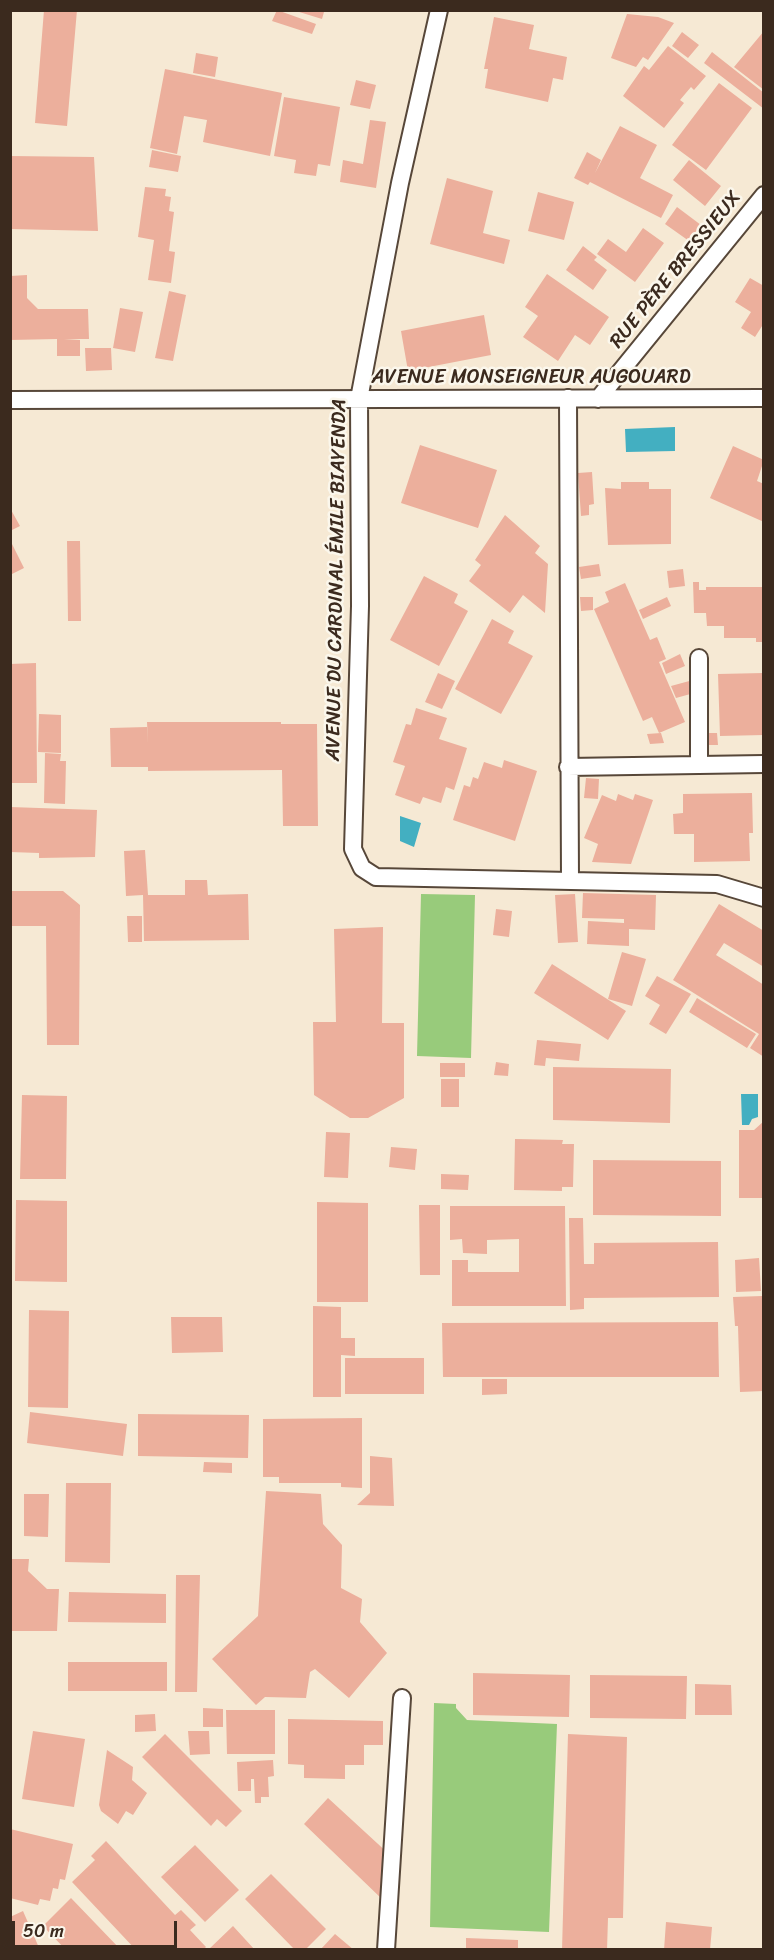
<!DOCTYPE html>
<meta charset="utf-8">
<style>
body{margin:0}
#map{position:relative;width:774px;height:1960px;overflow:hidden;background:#f6e9d4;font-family:Sriracha,sans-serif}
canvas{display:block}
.frame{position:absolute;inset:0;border:12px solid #3b2a1e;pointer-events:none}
.scale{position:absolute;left:12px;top:1921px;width:165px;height:27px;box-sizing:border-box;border:3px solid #3b2a1e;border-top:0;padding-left:8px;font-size:18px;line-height:21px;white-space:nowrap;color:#3b2a1e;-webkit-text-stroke:4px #fbf7ec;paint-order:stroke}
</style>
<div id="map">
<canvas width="774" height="1960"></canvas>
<div class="frame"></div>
<div class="scale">50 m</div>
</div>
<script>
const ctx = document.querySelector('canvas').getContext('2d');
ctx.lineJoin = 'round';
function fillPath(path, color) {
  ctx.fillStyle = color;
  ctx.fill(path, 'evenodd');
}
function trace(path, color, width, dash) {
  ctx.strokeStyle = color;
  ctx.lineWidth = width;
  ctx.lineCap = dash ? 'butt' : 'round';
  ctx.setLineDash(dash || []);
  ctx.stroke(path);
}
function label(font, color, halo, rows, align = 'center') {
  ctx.font = font + ' Sriracha,sans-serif';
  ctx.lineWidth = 5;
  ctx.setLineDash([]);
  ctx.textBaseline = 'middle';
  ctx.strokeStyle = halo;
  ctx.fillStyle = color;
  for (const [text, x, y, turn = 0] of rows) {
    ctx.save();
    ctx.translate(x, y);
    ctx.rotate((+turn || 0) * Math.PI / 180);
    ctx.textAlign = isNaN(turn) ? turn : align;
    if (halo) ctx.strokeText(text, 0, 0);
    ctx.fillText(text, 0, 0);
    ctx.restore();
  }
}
fillPath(new Path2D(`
 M421,894L475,895L471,1058L417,1056Z
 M434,1703L456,1704V1708L467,1720L557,1724L549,1932L430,1927Z`), '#98cb7b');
fillPath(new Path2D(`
 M675,427V451L626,452L625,429Z
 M400,816L421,823L414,847L400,841Z
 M741,1094H758V1117L752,1119L749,1125H742Z`), '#43afc1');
fillPath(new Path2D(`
 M44,10H77L67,126L35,123Z
 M277,10L316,24L312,34L272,21Z
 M321,10L324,12L322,19L296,11Z
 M627,14L658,17L674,23L648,60L643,57L636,67L611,58Z
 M494,17L534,25L529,49L567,57L563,80L553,78L548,102L485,88L488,69H484Z
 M764,31V90L734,67Z
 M682,32L699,45L688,58L672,46Z
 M668,46L706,76L694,90L691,87L680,100L684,103L664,128L623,96L644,66L649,70Z
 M712,52L764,93V109L704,63Z
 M196,53L218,57L215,77L193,73Z
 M165,69L282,93L270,156L203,142L207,120L184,116L177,154L150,148Z
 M356,80L376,85L370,109L350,105Z
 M719,83L752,108L706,170L672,145Z
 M284,97L340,107L330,166L318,164L316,176L294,173L296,160L274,156Z
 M370,120L386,122L376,188L340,182L343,160L363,164Z
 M620,126L657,145L640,178L673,195L661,218L590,182L588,185L574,178L587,152L601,160L595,173Z
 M152,150L181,156L178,172L149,167Z
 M10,156L94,157L98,231L10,229Z
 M689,160L721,186L705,206L673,180Z
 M447,178L493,191L483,233L510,240L504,264L430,244Z
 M145,187L166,189L165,196L171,197L169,211L174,212L169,251L175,252L171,283L148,280L154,240L138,237Z
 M538,192L574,202L564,240L528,231Z
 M677,207L701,225L689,241L665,224Z
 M643,228L664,243L635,282L597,254L608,239L626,252Z
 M583,246L597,257L594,260L607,270L593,290L566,270Z
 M547,274L609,317L590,345L575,335L558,361L523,337L538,316L525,307Z
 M27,275V298L38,309H88L89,339H64L80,340V356H57V339L10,340V276Z
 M750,278L764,286V323L755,337L741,328L751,312L735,302Z
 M169,291L186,295L173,361L155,358Z
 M120,308L143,312L135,352L113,348Z
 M484,315L491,355L408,371L401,331Z
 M85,348H111L112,370L86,371Z
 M420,445L497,470L478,528L401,503Z
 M733,446L764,460L757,481L764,484V522L710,498Z
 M592,472L594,504L589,505V515L581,516L578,473Z
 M621,482H649V489H671V544L608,545L605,488L621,489Z
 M10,508L20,526L10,531Z
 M505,515L540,546L535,553L548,564L545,613L523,595L510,613L469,581L481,565L475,560Z
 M10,540L24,568L10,575Z
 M67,541H80L81,621H68Z
 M599,564L601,576L581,579L579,567Z
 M683,569L685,586L669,588L667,571Z
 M424,576L458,594L454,603L468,611L439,666L390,640Z
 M693,582H699V590H706V587H764V642H756V638H724V626H707L706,613H694Z
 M625,583L650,640L657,637L666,659L659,662L685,722L659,733L652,717L643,721L594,609L609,602L605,592Z
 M580,597H593V610L581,611Z
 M667,597L671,606L643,619L639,610Z
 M492,619L514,631L508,643L533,656L501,714L455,689Z
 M680,654L685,666L666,674L662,663Z
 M36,663L37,783H10V664Z
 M438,673L455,681L442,709L425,702Z
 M764,673V735L720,736L718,674Z
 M693,680L694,693L676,698L671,686Z
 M416,708L447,718L439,739L467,748L454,790L446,787L441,803L423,797L420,804L395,795L405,766L393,762L406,724L411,725Z
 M39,714L61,715V753L38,752Z
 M147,722H281V724H317L318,826H283L282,770L148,771V767H111L110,728L147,727L148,744Z
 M661,733L664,743L650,744L647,734Z
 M708,733H717L718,745H709Z
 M45,753L61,754L60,761H66L65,804L44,803Z
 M504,760L537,771L515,841L453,820L464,785L470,787L473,777L478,779L484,762L502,768Z
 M586,778L599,779L598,799L584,798Z
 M752,793L753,833H749L750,861L694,862V834H674L673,814L683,813V794Z
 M618,794L633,800L635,794L653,800L631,864L592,862L598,844L584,838L602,795L616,801Z
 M10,807L97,810L95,857L39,858V853L10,852Z
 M145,850L148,895H185V880H207L208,895L248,894L249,940L144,941L143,895L126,896L124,851Z
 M10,891H63L80,905L79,1045H47L46,926H10Z
 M583,893L656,895L655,930L629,929V946L587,944L588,921L624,923V919L582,918Z
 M575,894L578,942L558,943L555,895Z
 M719,904L764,931V967L724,943L716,955L764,985V1057L750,1048L759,1034L673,980Z
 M496,909L512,911L509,937L493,935Z
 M127,916H142V942H128Z
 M383,927L382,1023H404V1098L368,1118H350L314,1095L313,1022H336L334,929Z
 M622,952L646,959L632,1006L608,999Z
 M552,964L626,1011L608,1040L534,993Z
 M657,976L691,994L666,1034L649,1024L660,1005L645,996Z
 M697,998L756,1034L747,1048L689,1012Z
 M537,1040L581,1044L579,1061L546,1058L545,1066L534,1065Z
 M496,1062L509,1064L508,1076L494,1075Z
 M440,1063H465V1077H440Z
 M553,1067L671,1069L670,1123L553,1120Z
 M441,1079H459V1107H441Z
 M22,1095L67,1096L66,1179H20Z
 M764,1121V1198H739V1130H754Z
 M326,1132L350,1133L348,1178L324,1177Z
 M515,1139L563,1140L562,1144H574L573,1187H562V1191L514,1190Z
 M391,1147L417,1149L415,1170L389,1167Z
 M593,1160L721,1161V1216L593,1215Z
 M441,1174L469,1175L468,1190L441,1189Z
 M16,1200L67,1201V1282L15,1281Z
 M317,1202L368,1203V1302H317Z
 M419,1205H440V1275H420Z
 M450,1206H565L566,1306H452V1260H468V1272H519V1239L487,1240V1254L463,1253L462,1239L450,1240Z
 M569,1218H583L584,1264H594V1243L718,1242L719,1297L584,1298V1309L570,1310Z
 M759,1258L761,1291L736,1292L735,1260Z
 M762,1296L764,1391L740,1392L738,1326H735L733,1297Z
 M313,1306L341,1307V1338H355V1356L341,1355V1397H313Z
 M29,1310L69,1311L68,1408L28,1407Z
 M171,1317H222L223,1352L172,1353Z
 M718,1322L719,1377H443L442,1323Z
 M345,1358H424V1394H345Z
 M482,1379H507V1394L482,1395Z
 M30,1412L127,1424L123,1456L27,1443Z
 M138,1414L249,1415L248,1458L138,1456Z
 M362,1418V1488L341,1487V1483H279V1477H263V1419Z
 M370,1456L392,1458L394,1506L357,1505L370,1493Z
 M204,1462L232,1463V1473L203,1472Z
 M66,1483H111L110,1563L65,1562Z
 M266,1491L321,1494L323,1524L342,1545L341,1588L362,1599L360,1622L387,1653L349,1698L315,1669L310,1672L306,1698L265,1697L256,1705L212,1659L258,1616Z
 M24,1494H49L48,1537L24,1536Z
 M10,1559H29L28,1571L47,1589H59L57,1631H10Z
 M176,1575H200L197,1692H175Z
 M69,1592L166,1594V1623L68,1622Z
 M68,1662H167V1691H68Z
 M473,1673L570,1675L569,1717L473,1715Z
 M590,1675L687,1676L686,1719L590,1718Z
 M695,1684L731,1685L732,1715H695Z
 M203,1708L223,1709V1727H203Z
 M226,1710H275V1754H227Z
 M155,1714L156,1731L135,1732V1715Z
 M288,1719L383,1721V1745H364V1765H345V1779L304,1778V1765L288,1764Z
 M33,1731L85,1739L74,1807L22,1799Z
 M188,1731H209L210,1754L190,1755Z
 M165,1734L242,1811L226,1827L217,1819L211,1826L142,1757Z
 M568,1734L627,1737L623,1918H608L607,1950H562Z
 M107,1750L133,1767L132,1780L147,1793L133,1815L126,1811L118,1824L101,1811L99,1805Z
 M273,1760L274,1776L268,1777L269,1797H261V1803H255L254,1779H251V1791H238L237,1762Z
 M328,1798L390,1855L383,1900L304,1824Z
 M10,1829L73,1844L65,1880L60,1879L58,1889L53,1888L50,1901L40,1899L38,1905L10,1898Z
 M106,1841L175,1915L181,1910L196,1925L190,1930L206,1947L203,1950H136L72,1882L95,1860L91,1856Z
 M195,1845L239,1890L205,1922L161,1877Z
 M271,1874L326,1929L305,1950H295L245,1899Z
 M71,1898L121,1950H66L43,1926Z
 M23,1911L40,1950H10V1917Z
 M666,1922L712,1927L710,1950H664Z
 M233,1926L255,1950H208Z
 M335,1934L354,1950H320Z
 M466,1938L518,1940V1950H466Z`), '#ecaf9c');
const minor = new Path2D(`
 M439,10L400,183L359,399L360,606L353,849L362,868L376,877L717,884L764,898
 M568,398L570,880
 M598,399L764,195
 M10,400L764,398
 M699,764V658
 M568,767L764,764
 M386,1950L402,1698`);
trace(minor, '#574739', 20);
trace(minor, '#fff', 16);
label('20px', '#3b2a1e', '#fbf7ec', [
 ["RUE PÈRE BRESSIEUX",676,270,-51],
 ["AVENUE MONSEIGNEUR AUGOUARD",531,378],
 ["AVENUE DU CARDINAL ÉMILE BIAYENDA",337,580,-89]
]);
</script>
